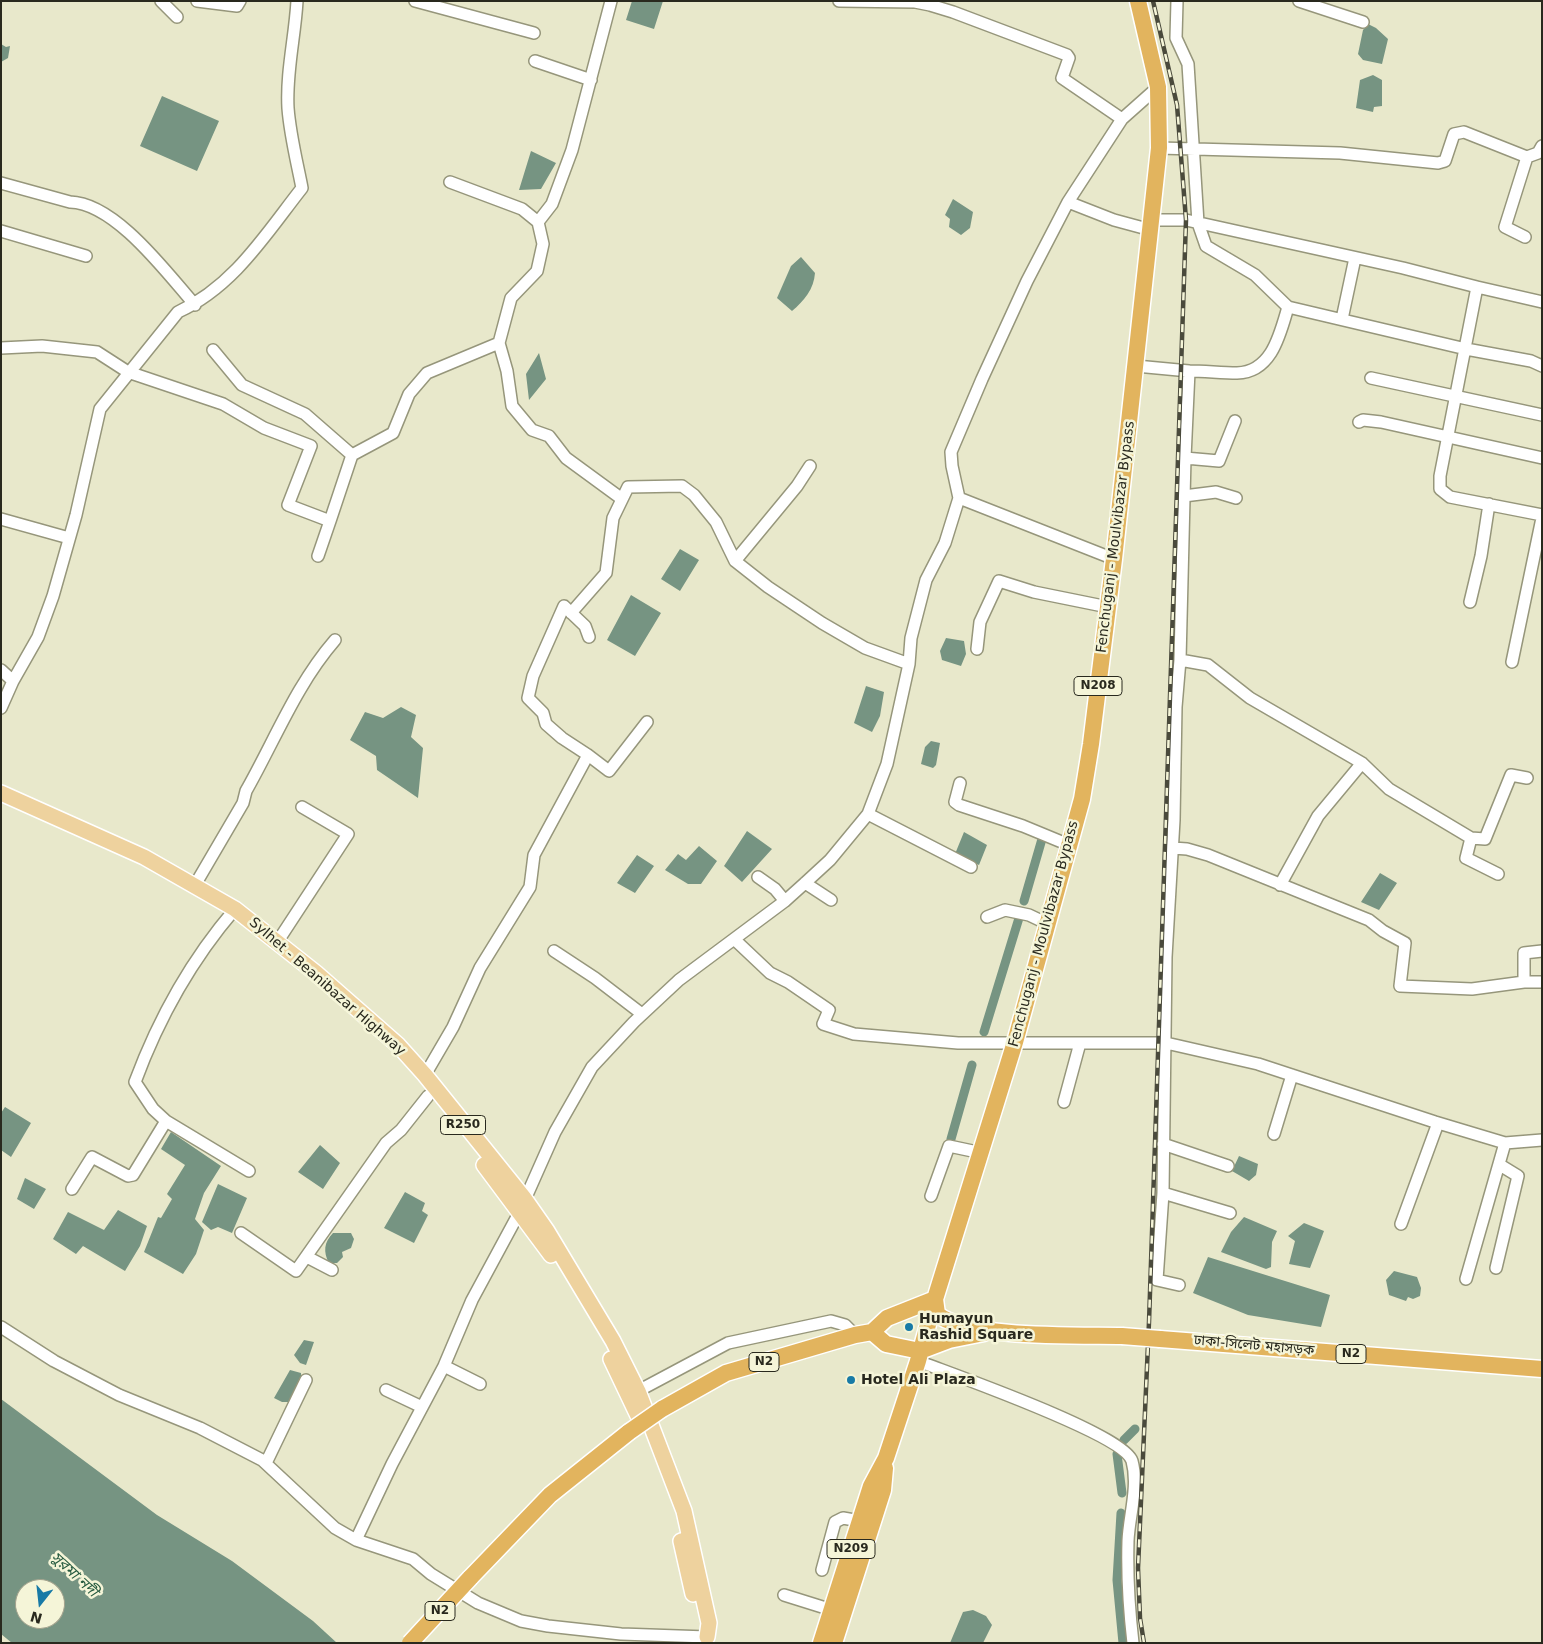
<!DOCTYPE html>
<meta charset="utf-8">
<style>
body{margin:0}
#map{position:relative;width:1543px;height:1644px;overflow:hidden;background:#e8e8cb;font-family:"DejaVu Sans",sans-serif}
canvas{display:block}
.frame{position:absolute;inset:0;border:2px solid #29291e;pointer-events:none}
.north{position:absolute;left:15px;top:1579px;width:50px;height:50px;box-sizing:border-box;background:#f5f5d8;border:1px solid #a3a38e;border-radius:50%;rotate:196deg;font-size:14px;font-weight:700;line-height:20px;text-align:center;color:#29291e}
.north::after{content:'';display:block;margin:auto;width:18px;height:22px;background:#187aa6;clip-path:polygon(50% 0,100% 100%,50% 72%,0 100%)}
</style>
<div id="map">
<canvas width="1543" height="1644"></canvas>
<div class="frame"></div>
<div class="north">N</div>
</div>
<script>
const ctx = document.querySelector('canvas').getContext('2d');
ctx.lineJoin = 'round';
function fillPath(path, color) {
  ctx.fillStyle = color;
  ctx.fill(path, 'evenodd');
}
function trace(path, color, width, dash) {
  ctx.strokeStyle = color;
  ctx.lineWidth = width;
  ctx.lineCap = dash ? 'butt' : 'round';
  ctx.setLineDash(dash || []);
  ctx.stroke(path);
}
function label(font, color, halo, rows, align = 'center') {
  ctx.font = font + ' "DejaVu Sans","Noto Sans Bengali",sans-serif';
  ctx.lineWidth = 5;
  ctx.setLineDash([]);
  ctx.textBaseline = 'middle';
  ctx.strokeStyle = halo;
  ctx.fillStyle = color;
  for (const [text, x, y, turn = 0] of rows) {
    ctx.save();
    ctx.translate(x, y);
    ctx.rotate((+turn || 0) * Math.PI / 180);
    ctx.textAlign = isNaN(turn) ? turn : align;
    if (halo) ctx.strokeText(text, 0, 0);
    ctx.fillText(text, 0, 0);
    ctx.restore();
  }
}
fillPath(new Path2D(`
 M632,1H663L654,29L626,20Z
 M1368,24L1376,28L1388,39L1382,64L1363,60L1358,54L1363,30Z
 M1,44L6,47L10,46L8,58L1,62Z
 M1373,75L1382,80V106L1374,107L1373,112L1356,108L1360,80Z
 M162,96L219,121L197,171L140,146Z
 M531,151L556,163L541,189L519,190Z
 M953,199L973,212L970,228L961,235L949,227L950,219L945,215Z
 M801,257L815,273C814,289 804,301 792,311L777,298L791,266Z
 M539,353L546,379L529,400L526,374Z
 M680,549L699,560L680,591L661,579Z
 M631,595L661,613L635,656L607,640Z
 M946,638L964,641L966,654L961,666L942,660L940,651Z
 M866,686L884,692L880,716L872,732L854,723Z
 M401,707L416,715L411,737L423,748L418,798L377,770L376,756L350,740L365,712L383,718Z
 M931,741L940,743L936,765L933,768L921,764L925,747Z
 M747,831L772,849L742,882L724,866Z
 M964,832L987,845L979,865L955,854Z
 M699,846L717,861L701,884H688L665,870L678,854L686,860Z
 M637,855L654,866L635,893L617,883Z
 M1380,873L1397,883L1379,910L1361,902Z
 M5,1107L31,1123L11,1157L1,1150V1113Z
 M171,1132L221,1166L204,1193L195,1219L204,1230L196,1254L183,1274L144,1252L158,1217L161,1218L172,1199L167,1194L185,1165L161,1149Z
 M320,1145L340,1163L323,1189L298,1172Z
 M1239,1156L1258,1164L1256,1175L1249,1181L1232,1171Z
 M25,1178L46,1189L34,1209L17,1199Z
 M218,1184L247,1198L232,1233L218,1227L211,1230L202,1222Z
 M405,1192L425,1203L422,1211L428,1215L414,1243L384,1228Z
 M118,1210L147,1226L140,1246L125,1271L83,1246L76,1254L53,1239L68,1212L104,1230Z
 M1244,1217L1277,1231L1272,1242L1271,1267L1266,1269L1221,1252L1231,1232Z
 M1304,1223L1324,1231L1310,1268L1289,1264L1295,1241L1288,1236Z
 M333,1233H351L354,1239L351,1248L342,1252L343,1257L337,1263H329C323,1252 324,1242 333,1233Z
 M1208,1257L1330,1295L1321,1327L1248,1315L1193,1293Z
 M1394,1271L1417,1277L1421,1288L1420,1296L1413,1299L1408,1297L1406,1301L1389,1295L1386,1280Z
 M304,1340L314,1342L306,1365L300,1363L294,1355Z
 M290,1370L301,1373V1382L290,1402H282L274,1398Z
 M1,1399L157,1515L232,1561L313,1621L337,1643H12L1,1634ZM25,1589H55V1619H25Z
 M973,1610L986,1616L992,1625L983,1643H950L963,1612Z`), '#769482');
trace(new Path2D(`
 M1024,901L1042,839
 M984,1032L1019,918
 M951,1139L972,1065
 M1124,1440L1135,1429
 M1117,1454L1122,1493
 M1121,1513L1117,1580L1123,1643`), '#769482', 9);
const minor = new Path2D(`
 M161,1L177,17
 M197,1L237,6L240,1
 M415,1L534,33
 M839,1L915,2L930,5L953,12L1067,55L1069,58L1062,78L1122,119
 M1177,1L1176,38L1188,64L1198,223L1206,246L1255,275L1288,307L1466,349L1531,361L1542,366
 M1299,1L1363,22
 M535,61L591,80
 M1159,148L1340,153L1438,163L1445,161L1454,134L1464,132L1527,157L1538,153L1542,146
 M450,182L522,209L538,222L543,244L537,271L511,298L499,343L507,371L512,406L532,430L549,436L566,458L622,499
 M1,183L70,202C115,203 166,272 195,305
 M1068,202L1114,220L1151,230
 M1152,220H1186L1403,268L1477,287L1440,476V489L1450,497L1542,515
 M538,222L552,204L572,150L611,1
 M1,231L86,256
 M1525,237L1505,227L1527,157
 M1477,287L1542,302
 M1342,319L1355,258
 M1,348L42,346L97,352L128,372L223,404L264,428L311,446L288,505L330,521L318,556
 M213,350L242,385L305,414L352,455
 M1136,366L1189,371L1185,458L1180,660L1176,707L1174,820L1166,957L1163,1193L1157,1280L1179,1285
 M1189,371C1205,371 1221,373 1237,373C1272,372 1280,334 1288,307
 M1371,378L1542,415
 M1359,422L1363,420L1381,422L1542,458
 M1185,458L1219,461L1235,421
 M1184,496L1216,492L1236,498
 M959,498L1114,559
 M1,519L69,538
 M330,521L352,455L393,433L409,394L427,373L499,343
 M735,561L797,486L810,466
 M1470,602L1481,556L1489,504
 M571,613L606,573L613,518L628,487L682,486L694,495L716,522L735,561L768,587L822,623L865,648L909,664
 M977,649L980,622L999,581L1034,592L1108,607
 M1180,660L1208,665L1250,698L1362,763L1389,789L1471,838L1466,858L1498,874
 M1512,662L1542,518
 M1,670L13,681
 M1,708L13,681L38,637L53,596L76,515L100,409L178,312C234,286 265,235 302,188C297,162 290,135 288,108C286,72 295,37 297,1
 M588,755L562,738L546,724L543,713L528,698L533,676L564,606L585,626L589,637
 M960,783L955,802L959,805L1023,826L1069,845
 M868,814L971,867
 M1471,838L1485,839L1511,775L1527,778
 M1173,848L1187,849L1208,855L1369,920L1383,931L1405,943L1400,986L1472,989L1524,982V953L1542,951
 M758,877L775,889L785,901
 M805,883L831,900
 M195,885L243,803L246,791C275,740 296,685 335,640
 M1280,885L1318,816L1362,763
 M235,909C192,959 158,1020 135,1082L153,1109L166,1121L249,1171
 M987,917L1005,910L1029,915L1048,924
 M734,939L770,973L788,982L829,1010L823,1024L854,1034L958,1043H1166L1258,1064L1435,1122L1505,1143L1542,1140
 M278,941L348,834L302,807
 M554,951L595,978L642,1014
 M1524,982H1542
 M425,1075L453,1027L480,968L530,887L534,855L588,755L609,771L647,722
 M1064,1102L1080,1043
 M1274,1134L1292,1075
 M1163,1144L1228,1166
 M72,1189L92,1157L128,1176L133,1175L166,1121
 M1163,1193L1230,1213
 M931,1196L949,1146L982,1153
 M1401,1224L1438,1123
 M241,1233L296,1271L386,1143L401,1130L428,1096
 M307,1257L332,1270
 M1496,1268L1518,1176L1500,1165
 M1466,1279L1505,1143
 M1,1327L54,1361L119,1395L200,1428L262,1460L335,1528L356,1540L413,1559L431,1574L478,1603L521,1621L548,1626L621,1634L707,1637
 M918,1361C951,1374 1124,1434 1132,1461C1139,1486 1129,1516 1128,1541C1127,1575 1129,1609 1133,1643
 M444,1366L480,1384
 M386,1390L422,1407
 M638,1391L728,1343L831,1321L845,1325L855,1335
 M266,1463L306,1380
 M356,1540L392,1464L444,1366L472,1300L519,1213L555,1132L592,1067L634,1022L679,980L785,901L805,883L830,860L868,814L887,764L909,664L911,638L926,580L945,543L959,498L952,466L951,452L982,379L1027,281L1068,202L1122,119L1158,87
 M822,1570L835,1522L843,1518L860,1521
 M784,1595L832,1610`);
const major = new Path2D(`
 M1,793L144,857L235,909L316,973L398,1045L425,1075L524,1198L547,1231L613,1341L638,1391L684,1511L709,1623L707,1637
 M484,1165L551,1255
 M611,1359L641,1422
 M681,1541L693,1594`);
const highway = new Path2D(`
 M872,1332L886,1344L920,1351L949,1340L984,1333
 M1160,1339L1542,1369
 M662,1409L726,1373L855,1335L872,1332L887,1318L935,1299L937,1314C966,1339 1081,1335 1122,1336
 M470,1578L550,1495L629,1432
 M821,1643L871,1486L886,1458L918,1361L935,1299L1015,1042L1082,799L1091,744L1114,559L1159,148L1158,87L1138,1
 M834,1643L883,1490L885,1468`);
trace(minor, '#96967b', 14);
trace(major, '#fff', 18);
trace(highway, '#fff', 19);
trace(minor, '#fff', 11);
trace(major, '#eed29e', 15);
trace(highway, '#e2b45e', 16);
const rail = new Path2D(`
 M1144,1643L1140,1618L1138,1568L1149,1322L1186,220L1177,105L1153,1`);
trace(rail, '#4a4a3c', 4.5);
trace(rail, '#f5f5d8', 2.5, [8]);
const highwayBridge = new Path2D(`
 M1122,1336L1160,1339
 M629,1432L662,1409
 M410,1643L470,1578`);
trace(highwayBridge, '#fff', 19, []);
trace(highwayBridge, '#e2b45e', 16);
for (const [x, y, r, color] of [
 [909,1327,5,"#187aa6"],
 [851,1380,5,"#187aa6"]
]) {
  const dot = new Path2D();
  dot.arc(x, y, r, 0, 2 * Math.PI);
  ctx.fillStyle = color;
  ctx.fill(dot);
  trace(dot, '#f5f5d8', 2);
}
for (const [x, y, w] of [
 [1098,686,48],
 [463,1125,45],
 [1351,1354,30],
 [764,1362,30],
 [851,1549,48],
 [440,1611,30]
]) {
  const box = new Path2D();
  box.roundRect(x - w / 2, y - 9.5, w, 19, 4);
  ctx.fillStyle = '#f5f5d8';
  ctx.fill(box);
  trace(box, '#29291e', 1);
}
label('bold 12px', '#29291e', null, [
 ["N208",1098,686],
 ["R250",463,1125],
 ["N2",1351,1354],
 ["N2",764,1362],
 ["N209",851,1549],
 ["N2",440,1611]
]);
label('14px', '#29291e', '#f5f5d8', [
 ["Fenchuganj - Moulvibazar Bypass",1116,537,-83],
 ["Fenchuganj - Moulvibazar Bypass",1044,934,-75],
 ["Sylhet - Beanibazar Highway",327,987,41],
 ["ঢাকা-সিলেট মহাসড়ক",1254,1346,5]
]);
label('bold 14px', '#29291e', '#f5f5d8', [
 ["Humayun",919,1319],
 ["Rashid Square",919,1335],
 ["Hotel Ali Plaza",861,1380]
], 'left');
label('italic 15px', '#255a3f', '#f5f5d8', [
 ["সুরমা নদী",74,1575,43]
]);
</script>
